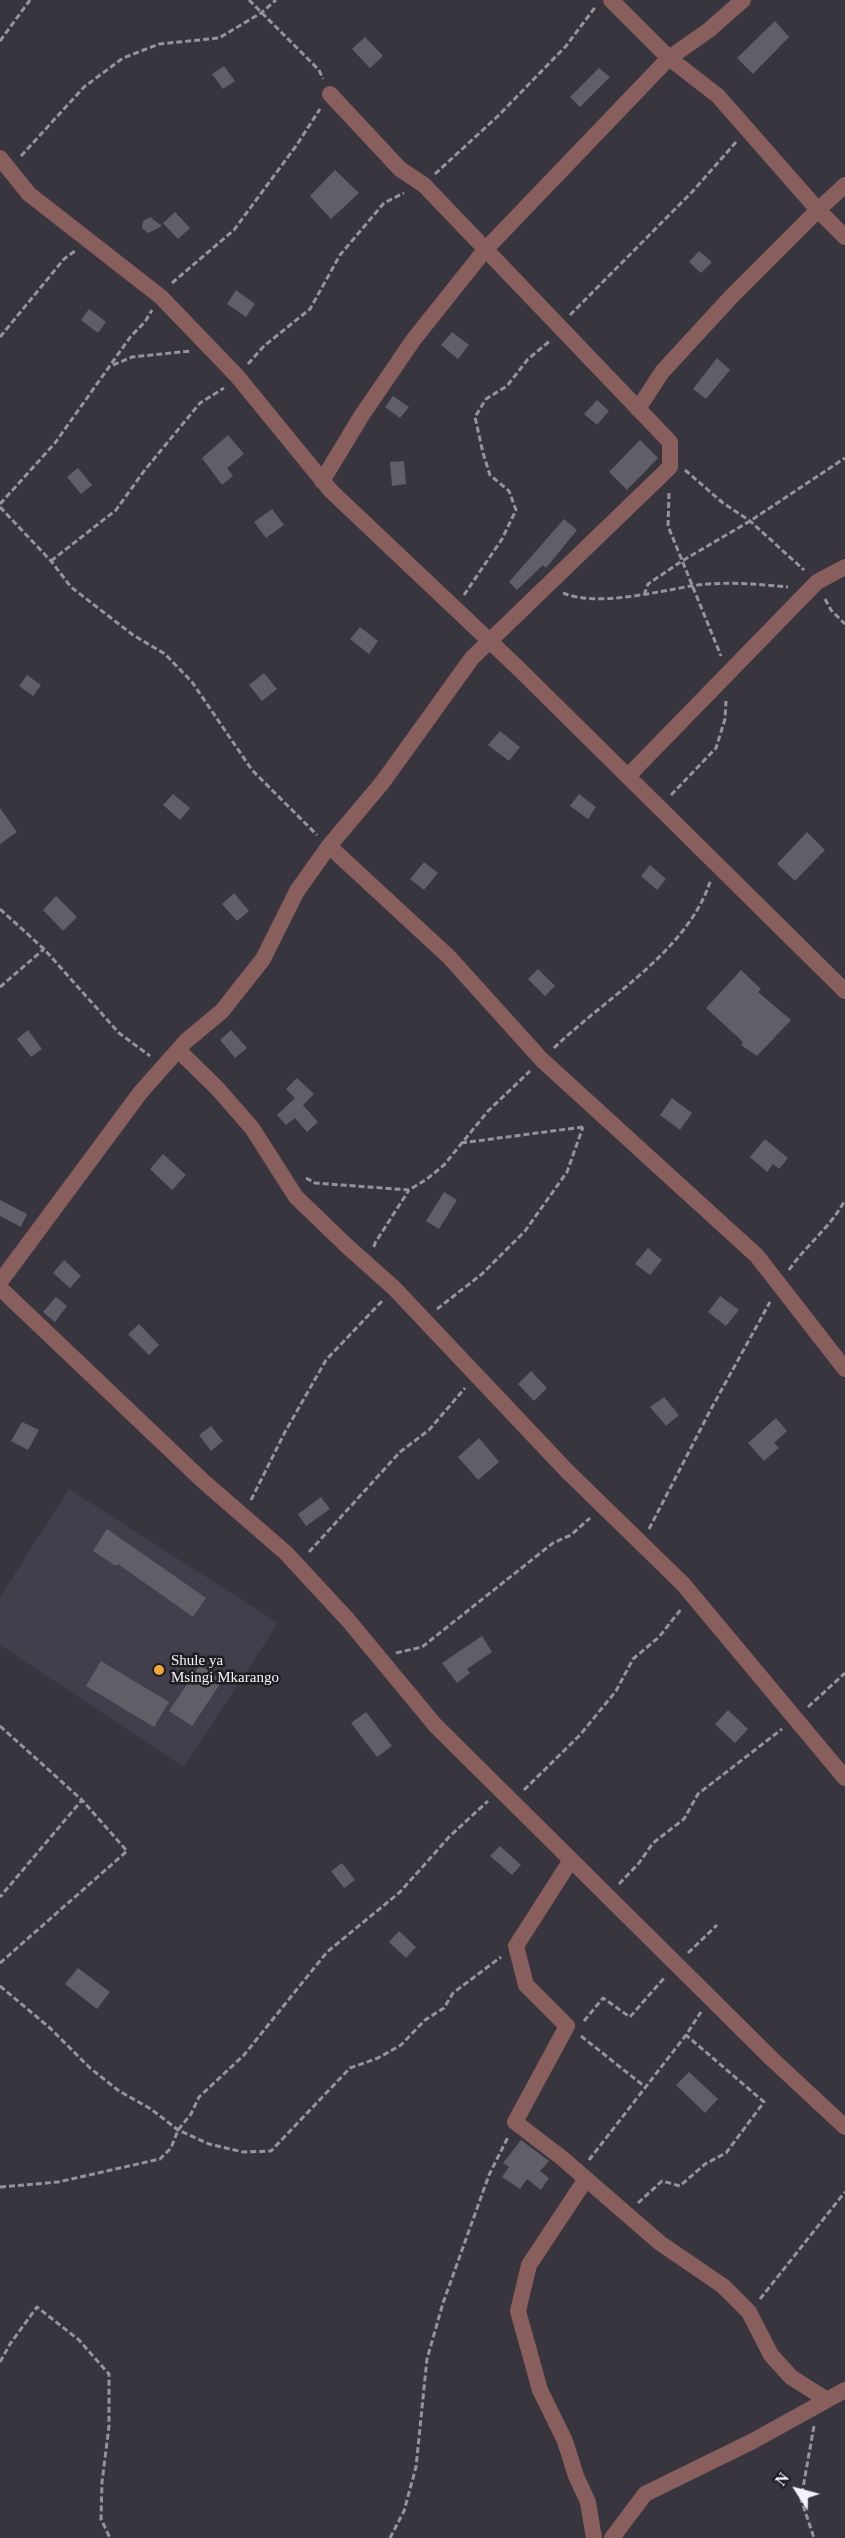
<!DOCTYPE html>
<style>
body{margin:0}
#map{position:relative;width:845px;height:2538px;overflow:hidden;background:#38353e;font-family:"Times New Roman",serif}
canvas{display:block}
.north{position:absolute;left:767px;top:2460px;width:60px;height:60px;-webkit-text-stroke:4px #1f1d21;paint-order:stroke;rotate:306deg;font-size:16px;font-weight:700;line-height:24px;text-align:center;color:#f5f3f9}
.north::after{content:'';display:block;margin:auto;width:21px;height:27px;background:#f5f3f9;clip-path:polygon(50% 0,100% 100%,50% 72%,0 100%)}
</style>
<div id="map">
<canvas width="845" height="2538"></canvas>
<div class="north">N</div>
</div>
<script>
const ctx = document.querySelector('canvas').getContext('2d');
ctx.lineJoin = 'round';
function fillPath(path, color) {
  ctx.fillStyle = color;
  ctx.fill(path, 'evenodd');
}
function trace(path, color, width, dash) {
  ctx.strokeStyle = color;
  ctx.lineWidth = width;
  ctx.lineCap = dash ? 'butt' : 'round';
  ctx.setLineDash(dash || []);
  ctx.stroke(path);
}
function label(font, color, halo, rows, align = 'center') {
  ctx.font = font + ' "Times New Roman",serif';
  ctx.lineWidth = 5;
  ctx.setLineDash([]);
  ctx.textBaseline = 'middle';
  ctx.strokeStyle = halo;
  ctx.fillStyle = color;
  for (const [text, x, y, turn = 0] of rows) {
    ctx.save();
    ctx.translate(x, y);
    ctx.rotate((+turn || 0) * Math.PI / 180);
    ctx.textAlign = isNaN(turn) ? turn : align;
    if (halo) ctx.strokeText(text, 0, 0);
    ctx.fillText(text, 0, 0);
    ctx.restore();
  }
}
fillPath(new Path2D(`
 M69,1489L278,1623L184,1767L0,1645V1597Z`), '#433e4c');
fillPath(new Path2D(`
 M775,21L789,37L753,74L737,58Z
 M365,37L383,56L370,68L352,49Z
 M224,66L235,81L223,89L212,74Z
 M599,68L610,77L580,107L570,97Z
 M335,170L359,193L331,219L310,196Z
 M175,212L190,228L178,239L163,223Z
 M150,217L162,226L148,233L142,228L143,221Z
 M699,251L712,262L701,273L689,262Z
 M236,290L255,304L246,317L227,304Z
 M89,309L106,322L98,333L81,320Z
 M452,332L469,345L458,359L441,345Z
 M717,358L730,370L706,399L693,389Z
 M393,396L409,407L400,418L385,407Z
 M597,400L609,411L597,425L584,414Z
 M228,435L244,454L227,468L233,476L222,485L202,458Z
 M640,440L658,458L627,490L609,472Z
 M404,461L406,484L392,486L390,462Z
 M78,468L92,485L81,494L67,477Z
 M272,509L284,525L266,538L254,522Z
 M564,519L577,530L546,568L543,565L517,590L509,582Z
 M360,627L378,641L369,654L350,639Z
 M264,673L277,689L262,701L249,685Z
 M27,675L41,685L33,696L19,686Z
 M500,731L520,747L509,761L488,745Z
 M173,794L190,808L180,820L163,805Z
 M579,794L596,807L588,819L570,806Z
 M0,808L17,832L0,844Z
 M807,832L825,850L795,881L777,864Z
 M424,862L438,873L424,890L410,879Z
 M650,865L666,879L657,890L641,876Z
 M234,893L249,911L237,921L222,904Z
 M56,896L77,917L63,931L43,910Z
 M538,969L555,986L545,996L528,979Z
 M741,970L761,989L758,992L791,1020L757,1056L741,1045L743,1042L706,1008Z
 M28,1030L42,1049L31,1057L17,1039Z
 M231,1030L247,1048L235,1058L220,1040Z
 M297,1078L314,1094L303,1105L318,1122L307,1132L295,1118L286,1125L277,1115L295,1098L286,1089Z
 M672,1098L692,1113L680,1130L660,1115Z
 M765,1139L788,1158L779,1169L773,1164L767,1172L750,1157Z
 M163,1154L186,1175L172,1190L150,1169Z
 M444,1192L457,1200L439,1229L426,1221Z
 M0,1200L27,1214L21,1227L0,1216Z
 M648,1248L662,1260L650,1275L635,1264Z
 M64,1260L81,1276L70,1288L53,1273Z
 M720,1296L739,1310L726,1326L708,1312Z
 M56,1297L67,1306L55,1322L43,1312Z
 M139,1324L159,1345L149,1355L128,1334Z
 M531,1371L547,1388L534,1401L518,1384Z
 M664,1397L679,1415L666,1426L650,1407Z
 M776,1418L787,1431L774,1443L779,1448L764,1461L748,1443Z
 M22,1422L39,1430L28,1450L11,1441Z
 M211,1426L223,1441L211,1451L199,1435Z
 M479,1438L499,1462L478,1480L458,1457Z
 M321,1497L330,1509L306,1526L298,1514Z
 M107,1529L206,1598L193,1617L118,1564L116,1566L93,1551Z
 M482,1636L492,1652L467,1669L470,1673L457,1683L442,1663Z
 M101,1661L169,1702L154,1727L86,1686Z
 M200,1665L222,1681L192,1726L169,1711Z
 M728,1710L748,1729L735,1743L715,1724Z
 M366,1712L392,1746L377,1757L351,1723Z
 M500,1846L521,1865L512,1875L490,1856Z
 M342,1863L355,1880L344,1888L331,1871Z
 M399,1931L416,1947L406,1958L389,1942Z
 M78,1968L110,1992L97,2009L65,1984Z
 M689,2072L718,2099L705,2113L676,2085Z
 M521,2140L549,2161L540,2171L549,2178L541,2190L527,2179L520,2189L502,2177L509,2167L503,2163Z`), '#615e68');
trace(new Path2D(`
 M249,0L319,70L323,79
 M0,41L30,0
 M21,156L84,87L123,58L159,44L219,38L261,13L276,0
 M435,174L498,116L566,46L596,6
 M172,283L234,230L296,146L320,109
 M570,315L692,192L736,142
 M0,337L64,259L75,251
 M248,364L264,346L310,309L340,255L384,203L404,193
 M113,365L132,357L191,351
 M685,470L723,503L750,521L804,570
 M669,493L668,526L721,656
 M0,504L55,443L131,336L145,322L152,310
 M0,507L51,561L71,587L133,635L165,654L192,682L252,770L317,835
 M51,561L116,510L144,471L200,403L224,388
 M563,593C596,607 656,592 691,586C723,581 757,584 788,587
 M464,595L502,539L516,510L509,491L490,475L483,453L475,417L486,399L507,386L528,359L551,340
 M644,595L648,584L682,561L750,521L845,458
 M825,599L831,610L845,624
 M671,795L716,748L725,719L726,701
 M0,909L44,949L119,1033L150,1056
 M0,987L44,949
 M554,1048C604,999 687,952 710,882
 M461,1143L583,1127
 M306,1178L315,1183L409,1190L427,1179L444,1165L488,1111L530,1071
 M374,1247L375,1243L409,1190
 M789,1270C806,1245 831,1227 845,1200
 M437,1309L482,1274L525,1231L567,1172L583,1127
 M251,1500L285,1432L326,1360L383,1300
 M649,1529L711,1409L770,1302
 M309,1552L400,1452L429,1430L465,1388
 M396,1653L422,1647L553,1543L571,1535L590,1518
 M808,1707L845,1673
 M0,1726L82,1800L0,1897
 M524,1790L580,1735L616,1691L633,1659L659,1637L682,1608
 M619,1884L639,1863L653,1843L684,1819L698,1794L782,1729
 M688,1953L717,1925
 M0,1963L127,1851L82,1800
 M0,1986L50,2028L90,2068L119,2091L151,2109L178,2130L209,2144L243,2152L271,2151L350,2068L378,2058L401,2045L425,2020L444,2008L453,1993L501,1957
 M584,2021L603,1998L630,2017L665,1977
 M581,2036L644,2086
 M589,2160L686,2035L701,2012
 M0,2187L58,2182L160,2159L171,2148L178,2130L191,2114L199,2097L244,2055L327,1952L400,1892L450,1836L488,1801
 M638,2203L662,2181L680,2186L705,2164L726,2153L764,2102L686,2035
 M760,2299L845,2192
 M0,2362L10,2344L37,2307L79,2340L109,2374V2426L102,2482L101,2519L110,2538
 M814,2426L801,2499L814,2538
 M390,2538L404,2511L416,2467L427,2359L443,2303L489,2175L508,2137`), '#96939b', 3, [6, 3]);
trace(new Path2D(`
 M611,0L669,58L718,96L818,210L845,237
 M0,158L29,194L161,297L237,376L331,491L516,666L845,991
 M638,409L662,372L731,297L818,210L845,185
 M322,481L362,415L414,339L485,250L669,58L709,30L743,0
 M628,776L817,582L845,567
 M329,846L449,957L542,1060L757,1256L845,1369
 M178,1050L217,1088L252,1128L296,1197L348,1247L394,1288L567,1471L683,1584L845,1778
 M0,1282L140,1093L186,1041L222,1011L263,959L297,891L329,846L382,783L472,658L670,467V442L424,185L400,169L330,94
 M0,1288L203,1481L286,1553L348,1620L435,1725L773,2060L845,2127
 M571,1860L516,1946L526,1985L567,2026L515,2122L562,2158L660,2243L723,2286L749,2312L771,2355L791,2377L827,2400
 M586,2179L529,2265L518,2311L540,2390L565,2441L576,2476L588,2502L594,2538
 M612,2538L645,2494L753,2441L845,2390`), '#885f5c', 16);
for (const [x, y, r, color] of [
 [159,1670,6,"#eea73d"]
]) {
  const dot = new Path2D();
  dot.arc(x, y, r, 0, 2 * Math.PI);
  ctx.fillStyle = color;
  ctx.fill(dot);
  trace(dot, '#1f1d21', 2);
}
label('15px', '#f5f3f9', '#1f1d21', [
 ["Shule ya",171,1661],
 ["Msingi Mkarango",171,1678]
], 'left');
</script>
